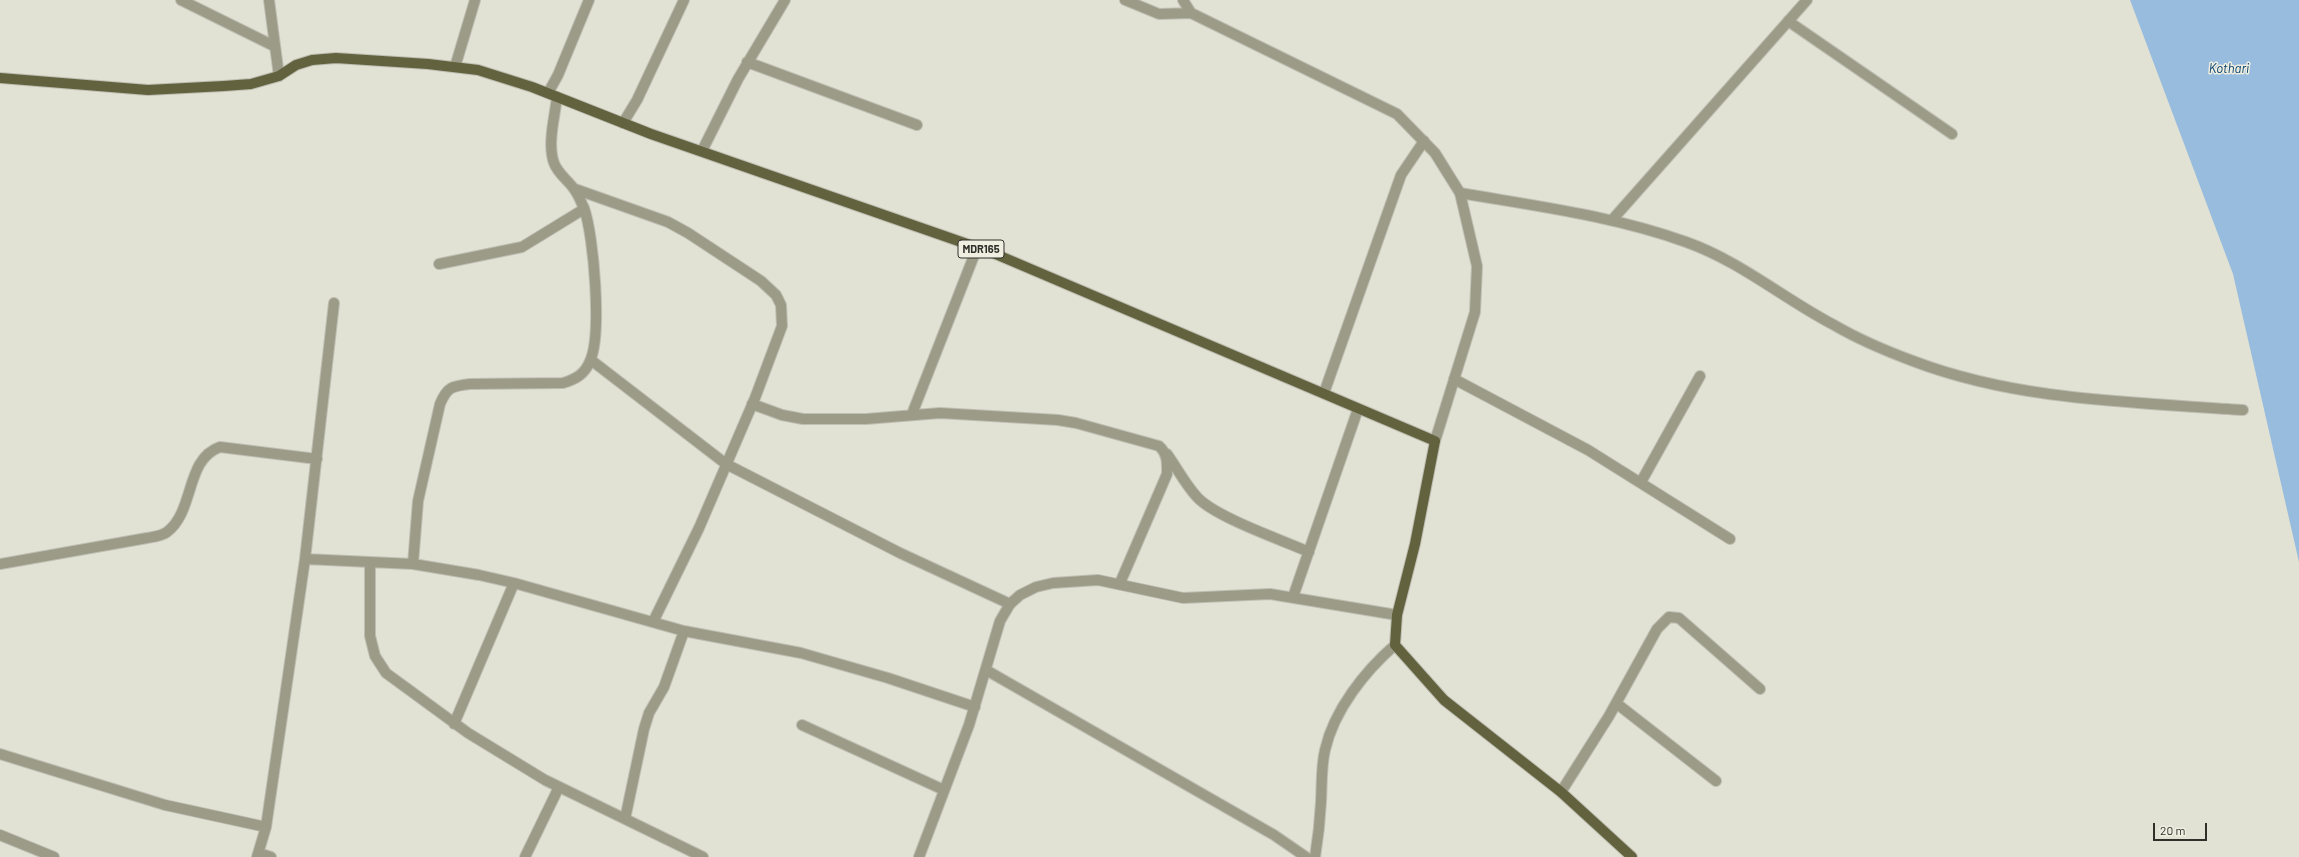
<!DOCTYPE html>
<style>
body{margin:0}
#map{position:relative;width:2299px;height:857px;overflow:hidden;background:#e1e1d4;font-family:Barlow,sans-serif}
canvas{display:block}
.scale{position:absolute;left:2153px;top:823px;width:54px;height:18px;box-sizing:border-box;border:2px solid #30302b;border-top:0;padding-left:5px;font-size:12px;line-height:14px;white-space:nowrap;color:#30302b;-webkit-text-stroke:3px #efeee1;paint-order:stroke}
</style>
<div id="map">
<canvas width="2299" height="857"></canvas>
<div class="scale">20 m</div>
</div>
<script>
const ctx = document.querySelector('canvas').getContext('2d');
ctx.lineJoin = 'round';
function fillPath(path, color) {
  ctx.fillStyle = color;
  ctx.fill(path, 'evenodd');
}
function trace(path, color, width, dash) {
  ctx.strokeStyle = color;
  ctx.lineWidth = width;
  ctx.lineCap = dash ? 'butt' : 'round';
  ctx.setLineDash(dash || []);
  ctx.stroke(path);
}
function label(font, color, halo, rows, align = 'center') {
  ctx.font = font + ' Barlow,sans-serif';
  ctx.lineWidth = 3;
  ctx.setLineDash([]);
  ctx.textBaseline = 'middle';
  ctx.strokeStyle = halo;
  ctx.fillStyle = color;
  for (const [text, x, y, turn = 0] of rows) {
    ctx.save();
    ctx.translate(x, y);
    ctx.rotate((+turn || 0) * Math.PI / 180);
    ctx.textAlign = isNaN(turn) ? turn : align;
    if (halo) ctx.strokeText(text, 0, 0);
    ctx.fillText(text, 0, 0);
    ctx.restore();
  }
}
fillPath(new Path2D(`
 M2130,0H2299V562L2233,274Z`), '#98bcdd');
const service = new Path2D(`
 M1454,379L1588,450L1730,539
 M1641,482L1700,376`);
const minor = new Path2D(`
 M181,0L274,46
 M269,0L279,76
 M1788,21L1952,134
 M747,62L917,125
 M455,67L475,0
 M548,93L558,75L589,0
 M623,123L637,100L684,0
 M702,151L738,79L785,0
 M575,189L668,222L688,233L761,281L776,295L781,305L782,326L755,398L699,528L653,622
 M1460,193C1535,206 1614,216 1686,242C1740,261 1784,299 1834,325C1858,339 1886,351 1913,361C2018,401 2132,402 2243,410
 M1612,220L1807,0
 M439,264L522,247L584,209
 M591,360L726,464L900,553L1010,604
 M1324,393L1401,175L1424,141
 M752,404L782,415L803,419H866L940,413L1058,420L1076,423L1159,446C1168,454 1167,463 1167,474L1120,583
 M912,414L977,248
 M1167,454C1177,468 1185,484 1197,497C1215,517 1282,540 1309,552
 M305,559L413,564L479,575L514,583L684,631L801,653L888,678L975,707
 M370,562V636L375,656L386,673L468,733L545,780L703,857
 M0,564L147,538C153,537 162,536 167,532C195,511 185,459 220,447L317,459
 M413,564L418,501L440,404C447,387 452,386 470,384L563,383C576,379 585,374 590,361C602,335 594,236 584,208C581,202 578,194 574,189C568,180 558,174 554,163C547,144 555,116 557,97
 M1293,597L1358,409
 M986,670L1274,835L1306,857
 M1616,703L1716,781
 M454,724L514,583
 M802,725L944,790
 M0,754L165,805L266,827
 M1561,792L1609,716L1657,629L1669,617L1679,618L1760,689
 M625,819L644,729L649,713L664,687L684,631
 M0,835L54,857
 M259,853L271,857
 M257,857L266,827L305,559L334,303
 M525,857L559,787
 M1315,857C1318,839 1320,821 1321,802C1322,785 1321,767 1325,750C1334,710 1365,671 1395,645`);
const tertiary = new Path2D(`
 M1125,0L1159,14L1191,13
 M1183,0L1191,13L1397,114L1435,153L1460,193L1477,266L1475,312L1435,441
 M919,857L969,725L1000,621L1010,604L1020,595L1036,587L1053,583L1098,580L1183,598L1270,594L1397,615`);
const primary = new Path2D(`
 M0,78L148,90L224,86L251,84L279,76L296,65L312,60L336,58L428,64L478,70L532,87L651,134L993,253L1435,441L1415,544L1397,615L1395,645L1444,700L1561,792L1632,857`);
trace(service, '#bebeb2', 12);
trace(minor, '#bebeb2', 12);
trace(tertiary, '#bebeb2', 12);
trace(primary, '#bebeb2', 12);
trace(service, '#9c9b88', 10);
trace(minor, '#9c9b88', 10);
trace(tertiary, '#9c9b88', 10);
trace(primary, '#63623f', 10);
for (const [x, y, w] of [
 [981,249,46]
]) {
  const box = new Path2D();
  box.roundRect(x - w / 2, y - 9, w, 18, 3);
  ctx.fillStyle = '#efeee1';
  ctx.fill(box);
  trace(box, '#30302b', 1);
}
label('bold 11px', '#30302b', null, [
 ["MDR165",981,249]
]);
label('italic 13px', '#05416b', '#efeee1', [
 ["Kothari",2229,69]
]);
</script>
